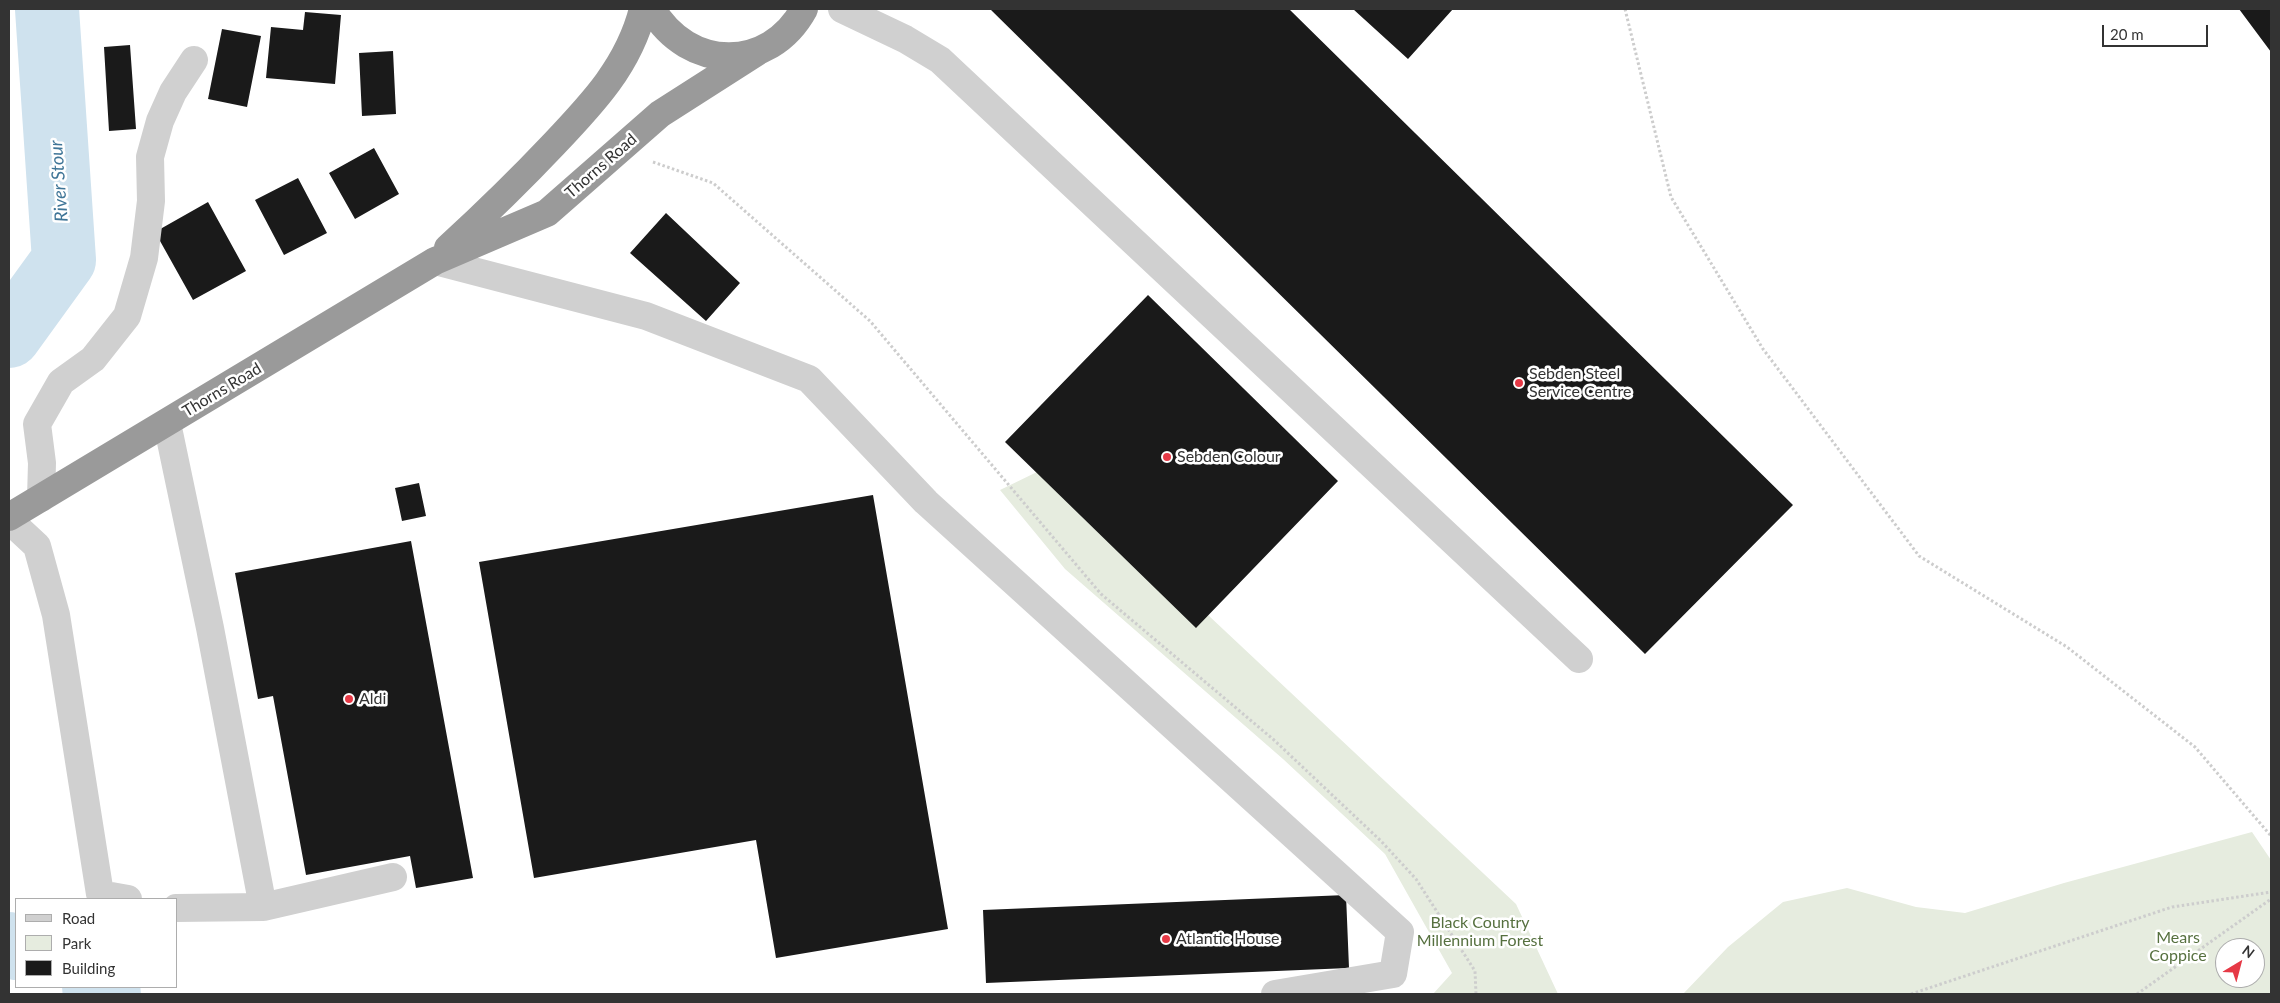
<!DOCTYPE html>
<style>
body{margin:0}
#map{position:relative;width:2280px;height:1003px;overflow:hidden;background:#fff;font-family:Lato,sans-serif}
canvas{display:block}
.frame{position:absolute;inset:0;border:10px solid #333;pointer-events:none}
.legend{position:absolute;left:15px;top:898px;width:162px;height:90px;box-sizing:border-box;background:#fff;border:1px solid #adadad;margin:0;padding:6px 9px;list-style:none;font-size:15px;color:#333}
.legend li{display:flex;align-items:center;gap:10px;height:25px}
.legend b{width:25px;border:1px solid #adadad}
.north{position:absolute;left:2215px;top:938px;width:50px;height:50px;box-sizing:border-box;background:#fff;border:1px solid #adadad;border-radius:50%;rotate:37deg;font-size:14px;font-weight:700;line-height:20px;text-align:center;color:#333}
.north::after{content:'';display:block;margin:auto;width:18px;height:22px;background:#e63946;clip-path:polygon(50% 0,100% 100%,50% 72%,0 100%)}
.scale{position:absolute;left:2102px;top:25px;width:106px;height:22px;box-sizing:border-box;border:2px solid #333;border-top:0;padding-left:6px;font-size:15px;line-height:18px;white-space:nowrap;color:#333;-webkit-text-stroke:4px #fff;paint-order:stroke}
</style>
<div id="map">
<canvas width="2280" height="1003"></canvas>
<div class="frame"></div>
<ul class="legend">
<li><b style="height:6px;background:#d0d0d0"></b>Road</li>
<li><b style="height:14px;background:#e6ecdf"></b>Park</li>
<li><b style="height:14px;background:#1a1a1a"></b>Building</li>
</ul>
<div class="north">N</div>
<div class="scale">20 m</div>
</div>
<script>
const ctx = document.querySelector('canvas').getContext('2d');
ctx.lineJoin = 'round';
function fillPath(path, color) {
  ctx.fillStyle = color;
  ctx.fill(path, 'evenodd');
}
function trace(path, color, width, dash) {
  ctx.strokeStyle = color;
  ctx.lineWidth = width;
  ctx.lineCap = dash ? 'butt' : 'round';
  ctx.setLineDash(dash || []);
  ctx.stroke(path);
}
function label(font, color, halo, rows, align = 'center') {
  ctx.font = font + ' Lato,sans-serif';
  ctx.lineWidth = 5;
  ctx.setLineDash([]);
  ctx.textBaseline = 'middle';
  ctx.strokeStyle = halo;
  ctx.fillStyle = color;
  for (const [text, x, y, turn = 0] of rows) {
    ctx.save();
    ctx.translate(x, y);
    ctx.rotate((+turn || 0) * Math.PI / 180);
    ctx.textAlign = isNaN(turn) ? turn : align;
    if (halo) ctx.strokeText(text, 0, 0);
    ctx.fillText(text, 0, 0);
    ctx.restore();
  }
}
fillPath(new Path2D(`
 M1037,472L1208,615L1516,904L1558,994H1433L1452,973L1385,854L1283,759L1065,569L1000,490Z
 M2252,832L2271,860V994H1683L1728,947L1783,902L1847,888L1916,907L1965,913L2064,883ZM2225,948H2255V978H2225Z`), '#e6ecdf');
trace(new Path2D(`
 M9,336L64,260L47,9
 M9,944L16,948
 M94,987L109,994`), '#cfe2ee', 64);
fillPath(new Path2D(`
 M990,9H1289L1793,505L1645,654Z
 M1353,9H1453L1408,59Z
 M2239,9H2271V52Z
 M305,12L341,15L335,84L266,78L271,27L303,30Z
 M222,29L261,36L247,107L208,99Z
 M130,45L136,129L109,131L104,47Z
 M393,51L396,114L362,116L359,53Z
 M374,148L399,194L355,219L329,173Z
 M298,178L327,233L284,255L255,200Z
 M208,202L246,271L193,300L155,232Z
 M666,213L740,283L706,321L630,253Z
 M1148,295L1338,481L1196,628L1005,442Z
 M419,483L426,516L402,521L395,488Z
 M873,495L948,929L776,958L756,840L534,878L479,562Z
 M411,541L473,878L416,888L410,856L306,875L273,696L258,699L235,573Z
 M1346,895L1349,968L986,983L983,910Z`), '#1a1a1a');
trace(new Path2D(`
 M1625,9L1671,197L1763,349L1919,556L2067,647L2195,747L2271,836
 M653,162L713,183L870,321L1101,594L1274,740L1381,841L1416,879L1475,971L1476,994
 M1911,994L2172,907L2271,892
 M2137,994L2271,899`), '#cdcdcd', 3, [2.5, 2.5]);
trace(new Path2D(`
 M842,9L905,39L940,60L1579,659
 M435,261L646,316L809,379L926,502L1400,932L1393,974L1275,994
 M167,423L210,628L263,907L393,877
 M41,498L42,463L37,424L61,382L93,359L127,316L144,258L151,201L150,157L160,121L173,92L194,60
 M9,520L37,546L56,615L100,894L128,899
 M176,908L263,907`), '#d0d0d0', 28);
trace(new Path2D(`
 M652,9C688,71 769,73 804,9
 M448,248C485,214 520,180 554,144C593,103 629,65 643,9
 M9,517L435,261L547,213L660,114L757,52`), '#9a9a9a', 28);
for (const [x, y, r, color] of [
 [1519,383,5,"#e63946"],
 [1167,457,5,"#e63946"],
 [349,699,5,"#e63946"],
 [1166,939,5,"#e63946"]
]) {
  const dot = new Path2D();
  dot.arc(x, y, r, 0, 2 * Math.PI);
  ctx.fillStyle = color;
  ctx.fill(dot);
  trace(dot, '#fff', 2);
}
label('16px', '#333', '#fff', [
 ["Thorns Road",601,166,-41],
 ["Thorns Road",222,390,-31]
]);
label('16px', '#333', '#fff', [
 ["Sebden Steel",1529,374],
 ["Service Centre",1529,392],
 ["Sebden Colour",1177,457],
 ["Aldi",359,699],
 ["Atlantic House",1176,939]
], 'left');
label('16px', '#56703f', '#fff', [
 ["Black Country",1480,923],
 ["Millennium Forest",1480,941],
 ["Mears",2178,938],
 ["Coppice",2178,956]
]);
label('italic 18px', '#3f7597', '#fff', [
 ["River Stour",59,181,-94]
]);
</script>
